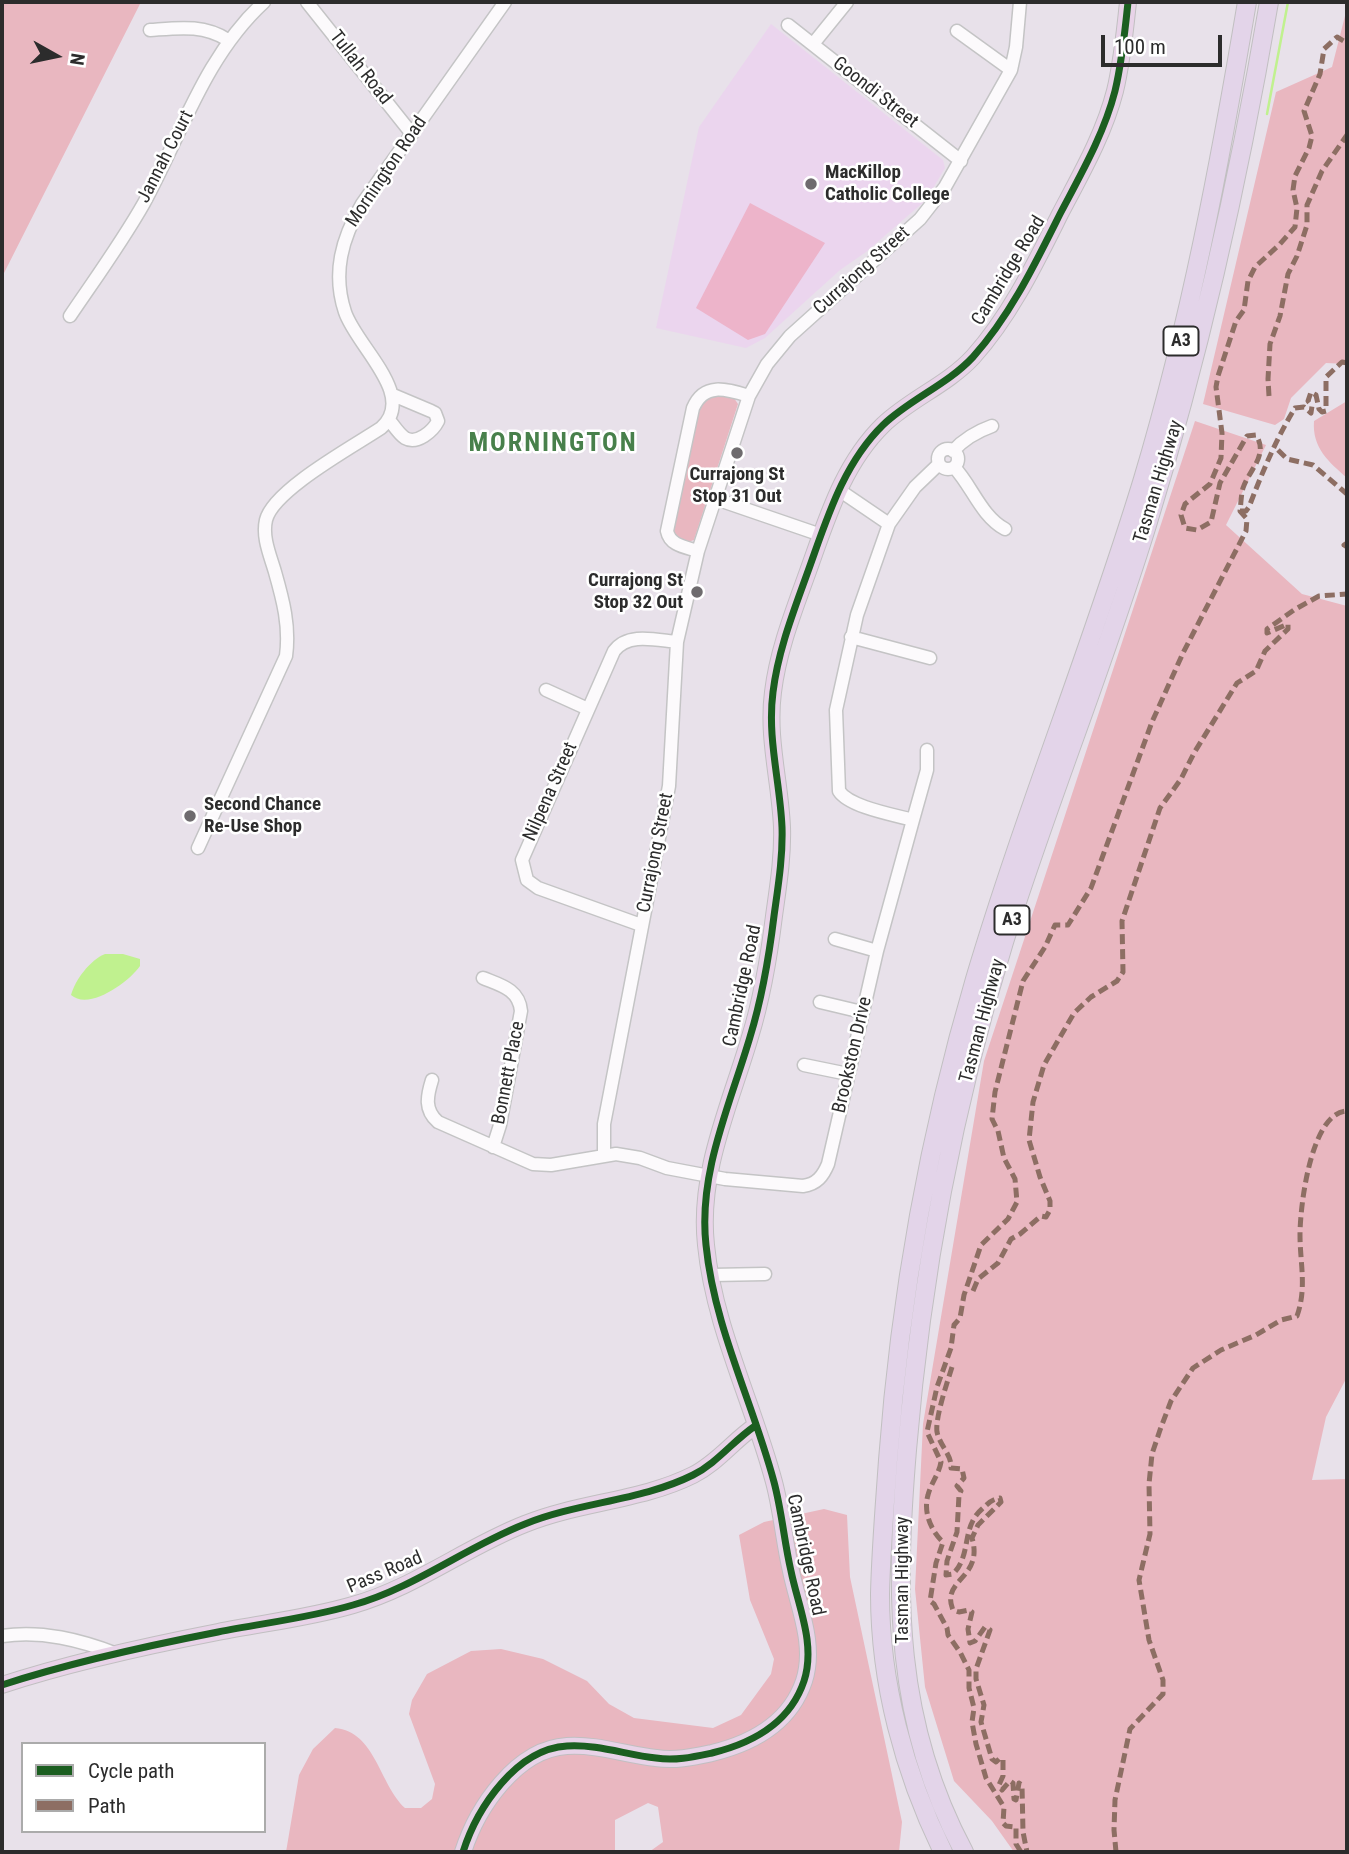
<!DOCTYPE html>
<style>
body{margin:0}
#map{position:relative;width:1349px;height:1854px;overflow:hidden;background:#e8e1ea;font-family:"Roboto Condensed",sans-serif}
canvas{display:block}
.frame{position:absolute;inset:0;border:4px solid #2c2c2c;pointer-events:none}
.legend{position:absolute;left:21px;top:1742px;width:245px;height:91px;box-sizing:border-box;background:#fff;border:2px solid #ababab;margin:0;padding:9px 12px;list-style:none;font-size:21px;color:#2c2c2c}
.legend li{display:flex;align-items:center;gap:14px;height:35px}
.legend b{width:35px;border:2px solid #ababab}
.north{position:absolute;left:21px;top:21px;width:70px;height:70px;-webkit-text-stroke:5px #fff;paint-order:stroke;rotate:99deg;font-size:19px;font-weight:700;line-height:28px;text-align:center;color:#2c2c2c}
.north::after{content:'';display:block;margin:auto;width:24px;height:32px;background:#2c2c2c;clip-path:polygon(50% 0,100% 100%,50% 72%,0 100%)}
.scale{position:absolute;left:1101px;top:35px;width:121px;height:32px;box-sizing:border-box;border:4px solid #2c2c2c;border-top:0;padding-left:9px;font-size:21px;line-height:24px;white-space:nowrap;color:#2c2c2c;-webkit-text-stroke:5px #fff;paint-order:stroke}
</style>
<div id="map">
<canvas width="1349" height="1854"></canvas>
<div class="frame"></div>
<ul class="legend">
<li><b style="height:9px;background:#1b5e20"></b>Cycle path</li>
<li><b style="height:9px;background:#8d6e63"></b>Path</li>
</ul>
<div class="north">N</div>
<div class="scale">100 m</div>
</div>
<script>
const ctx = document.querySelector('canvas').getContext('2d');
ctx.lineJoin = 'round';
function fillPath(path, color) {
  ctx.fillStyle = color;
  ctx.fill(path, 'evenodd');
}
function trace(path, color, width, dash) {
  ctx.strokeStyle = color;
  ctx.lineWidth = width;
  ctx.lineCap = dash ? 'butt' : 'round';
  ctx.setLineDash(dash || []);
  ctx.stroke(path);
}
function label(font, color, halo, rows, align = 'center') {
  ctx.font = font + ' "Roboto Condensed",sans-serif';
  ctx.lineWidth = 5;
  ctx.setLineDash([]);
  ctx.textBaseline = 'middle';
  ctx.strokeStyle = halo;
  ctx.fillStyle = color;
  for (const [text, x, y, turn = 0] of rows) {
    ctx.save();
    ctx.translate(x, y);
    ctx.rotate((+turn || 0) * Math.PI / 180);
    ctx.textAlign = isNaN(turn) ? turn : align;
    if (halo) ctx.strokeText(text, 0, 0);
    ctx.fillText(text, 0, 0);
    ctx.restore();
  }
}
fillPath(new Path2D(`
 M771,24L943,160L945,168L926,200L866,252L840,270L765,338L746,348L656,328L699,127Z`), '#ebd5ee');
fillPath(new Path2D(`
 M2,2H141L2,277Z
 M1347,8V364L1326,363L1291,398L1284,419L1275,425L1203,404L1276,92L1332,67Z
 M715,393L734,398L738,404L694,540L688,542L676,539L672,530L697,412L704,398Z
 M1347,401V478C1329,462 1312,448 1314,421Z
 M1195,421L1266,445L1226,525L1302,594L1347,606V1377L1326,1417L1312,1480L1347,1479V1852H1014L992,1821L954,1781L925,1687L915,1589L923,1424L984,1061Z
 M824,1509L847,1515L850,1577L902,1822L899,1852H649L663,1842L658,1807L648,1803L615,1820V1852H286L299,1775L313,1749L335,1728C376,1732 379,1784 405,1808H421L432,1799L435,1784L409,1714L412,1700L427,1674L471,1651L501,1649L543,1659L587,1681L609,1704L634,1718L713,1728L741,1715L771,1674L774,1659L750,1600L739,1535L764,1522Z`), '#e9b7c0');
fillPath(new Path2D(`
 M750,203L825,243L765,334L748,340L696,308Z`), '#edb4ca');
fillPath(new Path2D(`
 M105,954H123L140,959V966C129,982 89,1011 71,995C75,980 90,960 105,954Z`), '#c0f18f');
trace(new Path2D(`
 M1267,114L1288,2`), '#c0f18f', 2.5);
const minor = new Path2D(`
 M307,2L412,134
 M788,25L961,161
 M150,30C178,28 203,24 228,40
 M957,31L1011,70
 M813,44L847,2
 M70,316C95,279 122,242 144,203C181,135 205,56 264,2
 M390,421C394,426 399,434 405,438C417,445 433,431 438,421L435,413L431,411L393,395
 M938 459a10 10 0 1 1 20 0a10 10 0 1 1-20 0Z
 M953,451C963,440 978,431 992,426
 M954,467C972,486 981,516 1005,529
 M839,490L889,524
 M716,499L821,535
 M698,551C686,547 670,546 667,531L693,408C704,382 726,389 749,396
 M851,637L930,658
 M546,690L588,709
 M927,750V770L913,820C895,815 849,807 839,791L836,710L857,615L889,524L915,487L939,464
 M198,848L286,656C290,626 283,600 275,572C270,555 262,537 266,520C273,490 354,446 381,428C418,396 356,346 345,312C332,273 342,238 362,204L505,2
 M641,925L538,888L527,880L522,860L614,651C628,632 656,640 677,642
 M835,939L877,951
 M483,978C500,985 519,989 521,1011L500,1125L493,1147
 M820,1002L862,1012
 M804,1065L848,1074
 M432,1080C427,1096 424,1110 438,1122L533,1164L551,1165L616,1154L640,1158L667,1168L725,1179L803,1186C817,1184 823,1176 828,1164L877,951L913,820
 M604,1154V1124L669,786L677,642L698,551L749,396L767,364L790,336L920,219L945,187L1011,70L1016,47L1020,2
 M712,1275L765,1274
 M2,1636C42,1630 80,1640 117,1654`);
const major = new Path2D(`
 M2,1685C72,1662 146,1646 218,1632C263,1623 309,1618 353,1605C414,1588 466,1547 525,1524C579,1502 641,1501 693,1475C717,1463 733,1441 755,1426
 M463,1852C477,1808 516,1749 567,1746C597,1744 627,1755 656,1758C675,1761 693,1757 712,1753C753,1743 790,1723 804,1681C816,1644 798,1606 791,1571C784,1541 782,1512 774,1482C753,1403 714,1327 706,1245C698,1173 730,1105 750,1037C762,998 769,957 774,916C778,887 783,857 782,827C780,781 767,738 773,692C778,651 793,613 807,574C826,522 842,465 883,425C910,399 947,385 973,357C1010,316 1035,264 1060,214C1081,174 1104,134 1115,91C1122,62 1125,31 1128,2`);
const highway = new Path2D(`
 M943,1852C904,1772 880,1683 880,1594C881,1549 885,1504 888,1460C900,1298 929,1135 975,979C1025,811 1092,647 1143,479C1190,322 1220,163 1247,2
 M964,1852C894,1721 895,1594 907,1450C921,1279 953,1107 1004,942C1048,802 1104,665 1147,525C1200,353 1239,179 1269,2`);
trace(minor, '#c4c4c5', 15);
trace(major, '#c1bfc1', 18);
trace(highway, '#c1bfc1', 20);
trace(minor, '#fcfafc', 12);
trace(major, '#e8d3e8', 16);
trace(highway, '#e3d4e9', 18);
trace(new Path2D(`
 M1269,396L1268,379L1270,344L1280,316L1288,274L1297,256L1307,225V205L1322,171L1347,135
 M1278,450L1287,459L1313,465L1347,494
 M1240,511H1246L1249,507C1262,473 1276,439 1295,408L1304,407L1311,413L1312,406L1308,401L1311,392L1316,395L1319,409L1322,412L1326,411V377L1342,362L1347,363V366
 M1347,543L1344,545L1347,547
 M973,1291L978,1279L998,1263L1011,1239L1020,1234L1041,1216L1046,1217L1050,1210V1201L1040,1177L1029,1140L1033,1102L1044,1065L1074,1013L1091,997L1117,981L1123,972L1122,921L1160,808L1181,779L1194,753L1237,683L1256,671L1265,651L1288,629V624L1267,633V629L1294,610L1319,596L1347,594
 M952,1367C947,1383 935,1418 937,1432C940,1446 952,1455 951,1468L962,1469L964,1478L957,1486L961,1491L959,1495L957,1532L947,1561L946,1575L953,1574C972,1555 961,1527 982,1509C989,1503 990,1500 1000,1498L1001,1502L978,1525L972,1538C984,1579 940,1579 953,1610L959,1612L969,1610L972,1612L968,1629L970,1643L975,1641L985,1627L990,1630L976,1669V1679L984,1705L981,1722L992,1759L996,1762L1000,1758L1003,1760V1776L999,1785L1002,1790L1010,1781L1013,1783L1014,1799L1016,1800L1019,1783L1022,1785L1023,1832L1027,1852
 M1021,1852L1016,1844V1827L1006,1826L1003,1823L1004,1807L986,1778L976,1744L972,1722L974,1708L969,1688V1670L960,1652L948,1635L947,1628L934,1604L930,1601L936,1563L943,1542C931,1531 923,1512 928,1495C931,1483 939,1474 941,1462L927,1432L937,1387L951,1348L954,1325L960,1318L964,1295L981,1245L1008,1219L1017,1202L1015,1179L1004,1158L998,1131L992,1119L995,1092L1023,981L1045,947L1055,925H1068L1091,888L1152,722L1183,653L1246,531L1247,519L1240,511C1241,504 1241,495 1243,488C1249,470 1269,455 1256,435L1247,436L1220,483L1211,522L1197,530L1185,528L1181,515L1185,504L1210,484L1221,458L1222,433L1216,387L1218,376L1236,321L1244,310L1248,281L1255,267L1280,244L1295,227L1297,208L1293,190L1295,176L1309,148L1312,136L1304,111L1320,74L1324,49L1337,37L1347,43
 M1116,1852L1114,1830L1115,1800L1130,1729L1163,1694V1680L1149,1640L1139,1580L1150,1534L1149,1484L1152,1454L1160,1430L1171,1401L1193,1368L1221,1350L1256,1335L1281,1320L1297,1316C1307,1288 1300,1263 1300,1235C1300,1206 1311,1112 1347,1111`), '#8d6e63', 5, [10, 5]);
trace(new Path2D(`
 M2,1685C72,1662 146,1646 218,1632C263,1623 309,1618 353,1605C414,1588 466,1547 525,1524C579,1502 641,1501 693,1475C717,1463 733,1441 755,1426
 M463,1852C477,1808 516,1749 567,1746C597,1744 627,1755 656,1758C675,1761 693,1757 712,1753C753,1743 790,1723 804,1681C816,1644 798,1606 791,1571C784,1541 782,1512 774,1482C753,1403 714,1327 706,1245C698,1173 730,1105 750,1037C762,998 769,957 774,916C778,887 783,857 782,827C780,781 767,738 773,692C778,651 793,613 807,574C826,522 842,465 883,425C910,399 947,385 973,357C1010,316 1035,264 1060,214C1081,174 1104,134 1115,91C1122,62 1125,31 1128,2`), '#1b5e20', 7);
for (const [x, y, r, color] of [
 [811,184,7,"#6e6b6e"],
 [737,453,7,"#6e6b6e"],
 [697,592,7,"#6e6b6e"],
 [190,816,7,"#6e6b6e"]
]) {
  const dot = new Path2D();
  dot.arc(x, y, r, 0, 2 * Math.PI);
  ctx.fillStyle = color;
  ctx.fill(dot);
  trace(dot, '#fff', 2.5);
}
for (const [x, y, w] of [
 [1181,341,35],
 [1012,920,35]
]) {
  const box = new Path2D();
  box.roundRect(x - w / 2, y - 14.5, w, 29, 5);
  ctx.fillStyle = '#fff';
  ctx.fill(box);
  trace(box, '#2c2c2c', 2);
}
label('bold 18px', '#2c2c2c', null, [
 ["A3",1181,341],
 ["A3",1012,920]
]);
label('19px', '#2c2c2c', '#fff', [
 ["Tullah Road",360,68,52],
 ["Goondi Street",875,93,38],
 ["Jannah Court",166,157,-63],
 ["Mornington Road",387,172,-56],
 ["Currajong Street",862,271,-42],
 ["Cambridge Road",1009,271,-59],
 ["Tasman Highway",1159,482,-73],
 ["Nilpena Street",551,792,-66],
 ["Currajong Street",656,853,-79],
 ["Cambridge Road",743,986,-78],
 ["Tasman Highway",983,1021,-75],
 ["Brookston Drive",853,1055,-77],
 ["Bonnett Place",509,1073,-79],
 ["Cambridge Road",805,1555,78],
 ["Pass Road",385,1573,-23],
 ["Tasman Highway",903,1580,-90]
]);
label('bold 19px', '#2c2c2c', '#fff', [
 ["MacKillop",825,173],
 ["Catholic College",825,195],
 ["Currajong St",737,475,"center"],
 ["Stop 31 Out",737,497,"center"],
 ["Currajong St",683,581,"right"],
 ["Stop 32 Out",683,603,"right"],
 ["Second Chance",204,805],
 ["Re-Use Shop",204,827]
], 'left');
ctx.letterSpacing = '2px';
label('bold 26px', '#48804b', '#fff', [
 ["MORNINGTON",553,444]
]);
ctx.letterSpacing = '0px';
</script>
